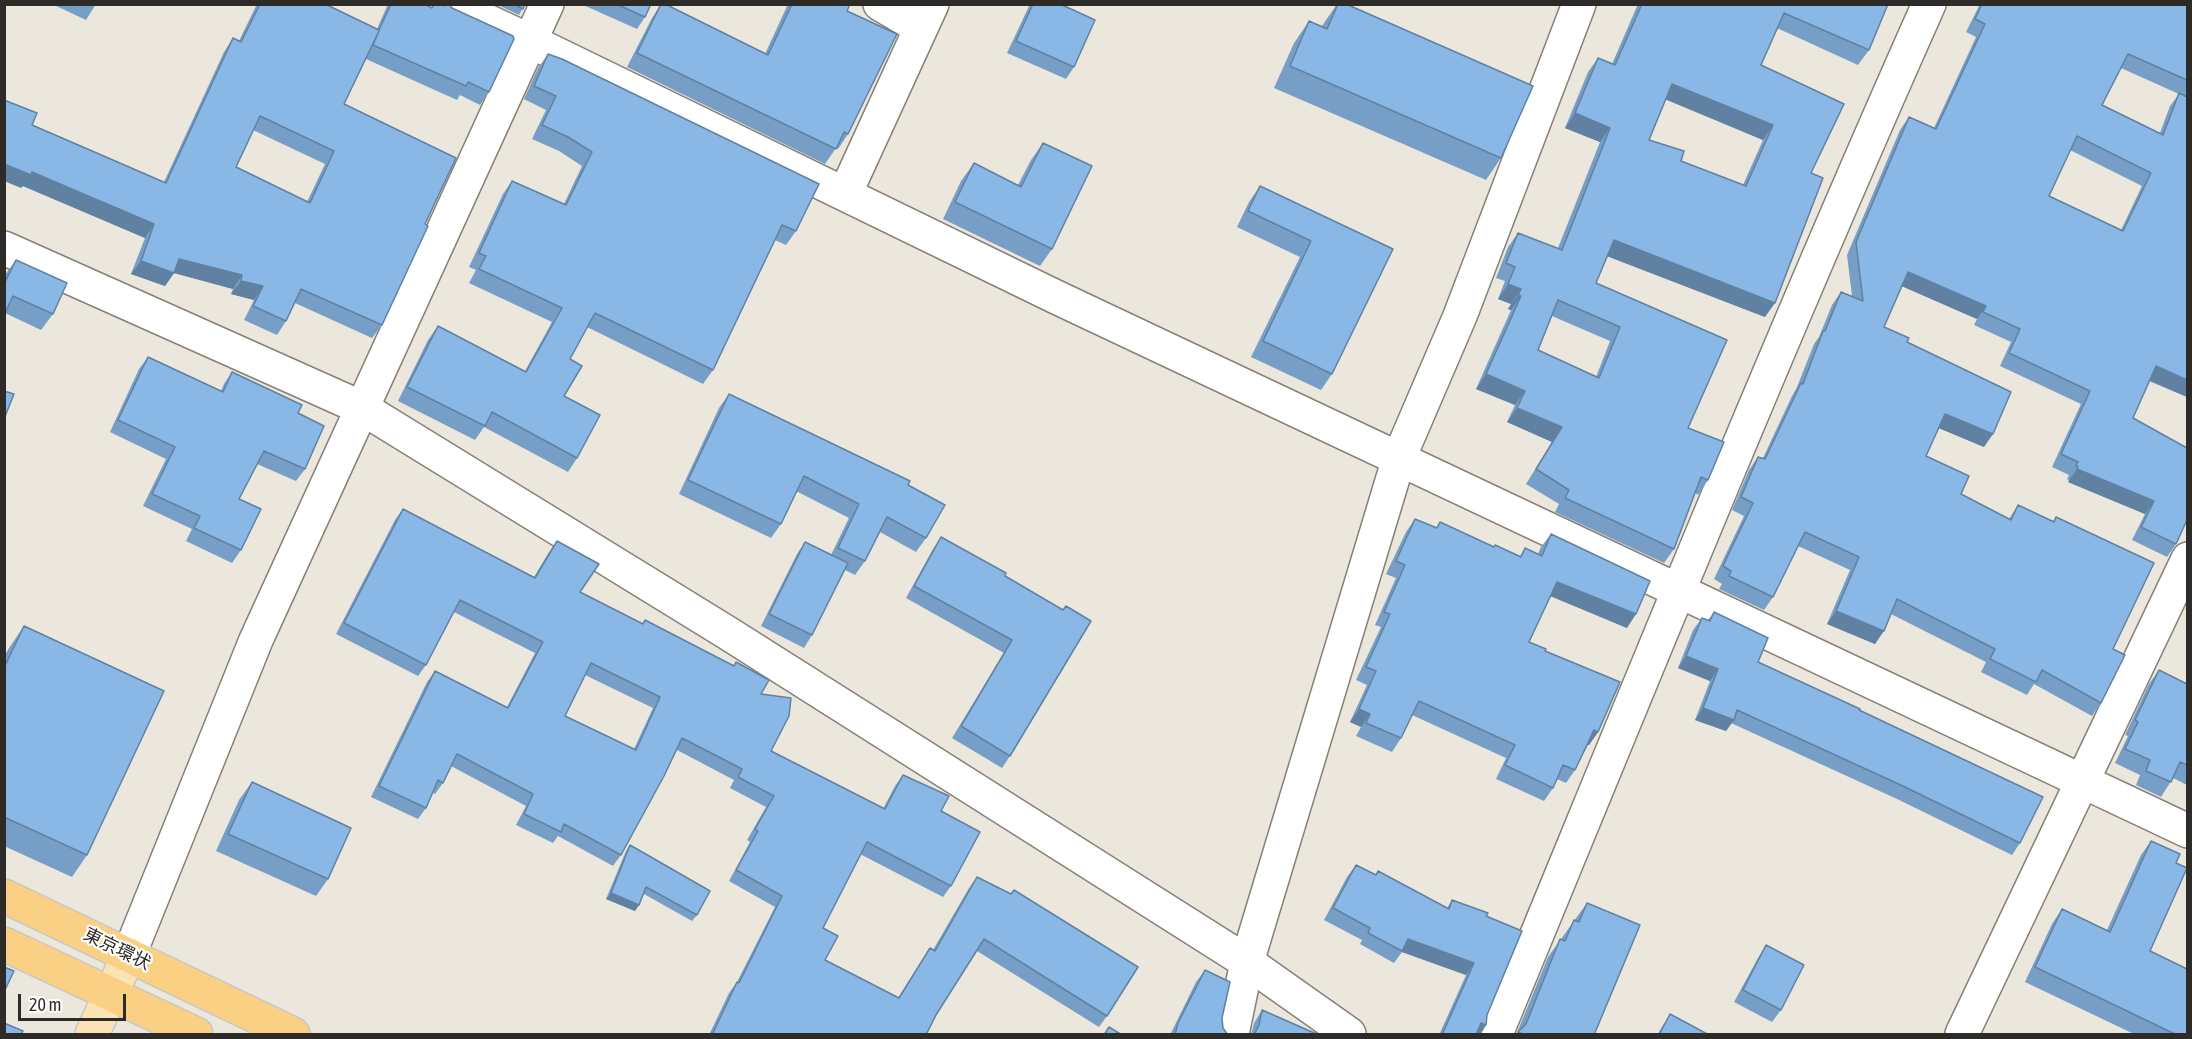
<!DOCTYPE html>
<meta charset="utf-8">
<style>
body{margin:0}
#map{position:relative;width:2192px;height:1039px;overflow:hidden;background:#ece7dc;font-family:"Asap Condensed",sans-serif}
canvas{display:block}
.frame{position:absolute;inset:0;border:6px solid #2d2b27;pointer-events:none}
.scale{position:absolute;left:18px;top:994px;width:108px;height:27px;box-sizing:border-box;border:3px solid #2d2b27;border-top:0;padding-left:8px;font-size:18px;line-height:21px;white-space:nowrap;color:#2d2b27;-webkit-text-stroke:4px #fff;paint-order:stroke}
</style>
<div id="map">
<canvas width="2192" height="1039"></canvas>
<div class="frame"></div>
<div class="scale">20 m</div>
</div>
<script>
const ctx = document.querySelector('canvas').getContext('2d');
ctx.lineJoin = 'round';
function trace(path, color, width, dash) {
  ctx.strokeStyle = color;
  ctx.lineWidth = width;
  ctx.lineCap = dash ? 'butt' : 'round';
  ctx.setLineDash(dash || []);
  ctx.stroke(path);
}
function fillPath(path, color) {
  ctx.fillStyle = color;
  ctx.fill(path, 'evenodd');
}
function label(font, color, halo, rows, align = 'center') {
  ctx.font = font + ' "Asap Condensed","Noto Sans JP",sans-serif';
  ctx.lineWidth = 4.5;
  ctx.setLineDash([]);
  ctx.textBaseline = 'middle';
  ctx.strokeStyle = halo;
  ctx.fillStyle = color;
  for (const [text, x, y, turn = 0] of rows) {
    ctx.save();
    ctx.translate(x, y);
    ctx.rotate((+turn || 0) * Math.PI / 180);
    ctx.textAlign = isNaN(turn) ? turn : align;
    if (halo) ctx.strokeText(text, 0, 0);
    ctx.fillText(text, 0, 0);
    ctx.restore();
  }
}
const street = new Path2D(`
 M451,4L530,41L1056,297L2188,831
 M880,4L921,28
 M845,194L932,4
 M1232,1034L1247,962L1399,458L1460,316L1579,4
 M1496,1034C1638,690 1777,345 1929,4
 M1962,1034L2188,559`);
const secondary = new Path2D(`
 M4,248L362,408L726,632L1247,962L1349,1034
 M129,955L256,640L547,4`);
const primary = new Path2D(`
 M92,1034L129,955`);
const highway = new Path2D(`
 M4,896L293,1034
 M4,944L196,1034`);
trace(street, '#868077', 36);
trace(secondary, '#868077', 36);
trace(primary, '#c8c8c7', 36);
trace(highway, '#c8c8c7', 36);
trace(street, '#fff', 33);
trace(secondary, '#fff', 33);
trace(primary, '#fce3b6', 33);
trace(highway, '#fad085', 33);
fillPath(new Path2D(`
 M52,4H96L86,20Z
 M257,4H325L377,29L388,4H424L431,8L434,4L442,5V4H449L489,92L480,105L460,95L457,100L366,59L344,104L425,224L382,325L372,338L295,303L286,321L277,335L244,320L254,300L231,294L233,289L174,273L165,286L131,274L145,238L23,186L21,188L32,125L164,182L224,52L233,38L239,41ZM253,130L325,164L307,202L236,167Z
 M496,4H525L519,15Z
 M581,4H651L645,17L637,29Z
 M661,4L765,54L788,4H850L847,11L848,134L838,149L836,148L825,164L627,67L652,18Z
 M1030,4H1060L1074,67L1066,79L1007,53Z
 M1337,4H1346L1501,158L1486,180L1274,88L1294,43L1309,21L1322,26Z
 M1638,4H1888L1869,50L1858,65L1777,28L1761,65L1811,173L1765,317L1607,256L1596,283L1688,428L1708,480L1698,495L1695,493L1674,549L1664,563L1555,512L1559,504L1526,484L1552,442L1507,422L1515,405L1476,389L1511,310L1508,309L1511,304L1498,299L1505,281L1496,278L1508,247L1518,233L1558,248L1600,142L1565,128L1588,72L1598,58L1612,64ZM1666,99L1763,140L1743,185L1681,161L1649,140ZM1552,316L1610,341L1596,377L1538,350Z
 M1980,4H2187V397L2149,381L2133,418L2176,544L2167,557L2132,540L2145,514L2068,482L2069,480L2067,479L2069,475L2052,467L2081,404L2000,366L2011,342L1974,325L1977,319L1902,286L1884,327L1907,342L1984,447L1939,428L1926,456L1961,494L2009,519L2018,505L2053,521L2056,517L2113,649L2101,703L2092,716L2034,684L2027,695L1981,672L1986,662L1891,614L1875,644L1827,624L1850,570L1798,546L1773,597L1764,610L1719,589L1722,584L1714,579L1744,516L1732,510L1749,470L1758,457L1763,458L1792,396L1797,387L1814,344L1819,337L1832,305L1841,292L1852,296L1847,255L1900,130L1909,117L1934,128L1976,37L1966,32ZM2121,68L2179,94L2170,106L2160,133L2102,105ZM2070,150L2142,186L2121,230L2049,196Z
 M548,54L796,231L786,245L775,240L713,370L703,384L587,327L570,359L564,396L577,458L568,472L484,427L475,440L398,401L428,340L438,326L525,371L552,322L469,283L476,270L469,267L503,194L512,181L564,204L582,166L559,151L532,139L546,110L524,99L538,68Z
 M1043,143L1052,249L1040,266L943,219L961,181L974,163L1018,185L1031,160Z
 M1260,186L1393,249L1332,374L1321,390L1251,357L1300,257L1237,227L1249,202Z
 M16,260L53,314L41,330L5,313L4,315V276Z
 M148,357L221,391L224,384L232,372L298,413L305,469L296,481L257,464L239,499L241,550L232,563L186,541L192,529L143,506L166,459L110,432L139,369Z
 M729,394L908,485L926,538L916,552L880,532L865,561L855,575L845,570L812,635L804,648L761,626L797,554L805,542L831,555L849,518L796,491L781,524L771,538L679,494L719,408Z
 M403,509L534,577L549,552L557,541L580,592L642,624L645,620L761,694L771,751L883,809L895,786L903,775L941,811L951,886L943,897L860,854L823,928L825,960L898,998L930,948L933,950L969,888L977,877L1107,1016L1099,1027L977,951L936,1015L926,1035H709L729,993L737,982L775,907L729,881L750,842L747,840L766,807L730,788L734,780L677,750L621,855L613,866L558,836L553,843L516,825L526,806L451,766L443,783L435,794L433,793L426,808L418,819L371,797L427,682L435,671L507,707L535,653L454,612L426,665L418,676L336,634L395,520ZM585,675L653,708L634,749L565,716Z
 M1415,519L1436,528L1440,522L1494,547L1495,545L1520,556L1525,548L1538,554L1541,547L1551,534L1627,628L1550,596L1529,642L1545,651L1598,732L1589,745H1588L1575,770L1566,783L1557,779L1553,788L1544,801L1496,779L1506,758L1412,715L1401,738L1392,752L1356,736L1361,727L1350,722L1367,685L1356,680L1381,627L1375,625L1396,578L1386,574L1406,532Z
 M941,537L1063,610L1010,756L1002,768L952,738L1004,653L906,598L933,549Z
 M1714,612L1758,662L1859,710L2020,843L2012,855L1897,799L1731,723L1726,731L1695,720L1710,681L1678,668L1693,630L1702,618L1708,620Z
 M24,626L87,855L72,877L4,846V657L9,648Z
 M2159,670L2187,684V785L2173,778L2161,797L2136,785L2140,775L2115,763L2128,736L2125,735L2149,684Z
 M252,782L328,879L316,896L216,851L239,800Z
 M2151,841L2176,863L2150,951L2187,1035H2136L2025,982L2052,924L2062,909L2107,930L2141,855Z
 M630,845L697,915L692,921L644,894L635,911L606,899L626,851Z
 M1356,865L1375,875L1378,871L1447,908L1452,900L1486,916L1487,1015L1486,1025L1480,1035H1439L1466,975L1402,952L1394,963L1360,944L1362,940L1324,920L1347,877Z
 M1587,903L1594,1035H1516L1548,957Z
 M1766,945L1781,1010L1772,1022L1734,1002L1758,958Z
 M1205,970L1222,1018L1223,1028L1228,1035H1170L1196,982Z
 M1262,1010L1319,1035H1251L1254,1023Z
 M1670,1014L1709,1035H1657Z`), '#769ec6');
fillPath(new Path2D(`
 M1672,84L1773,125L1763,140L1662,98Z
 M1575,113L1610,128L1600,142L1565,128Z
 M4,164L32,172L154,224L145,238L23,186L21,188L4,181Z
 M1614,240L1775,303L1765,317L1604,255Z
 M179,259L242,275L233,289L174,273L165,286L131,274L141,261Z
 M1908,272L1986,306L1977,319L1899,285Z
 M241,281L263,286L254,300L231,294Z
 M1508,284L1521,289L1511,304L1498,299Z
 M1518,295L1521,296L1511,310L1508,309Z
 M2156,366L2187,380V397L2146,379Z
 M1486,374L1525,391L1515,405L1476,389Z
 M1517,408L1562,427L1552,442L1507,422Z
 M1945,414L1993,434L1984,447L1936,427Z
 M2077,469L2154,501L2145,514L2068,482Z
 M1557,582L1636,614L1627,628L1548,595Z
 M1836,611L1884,631L1875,644L1827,624Z
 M1686,656L1718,669L1710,681L1678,668Z
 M1703,708L1734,720L1726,731L1695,720Z
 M1359,709L1370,714L1361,727L1350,722Z
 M1594,730L1598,732L1589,745L1585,744Z
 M611,893L639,905L635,911L606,899Z
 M1408,939L1474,963L1466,975L1402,952Z
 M1481,1023L1486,1025L1480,1035H1474Z`), '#6081a1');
const building = new Path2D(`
 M260,4H325L379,30L391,4H424L432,8L434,4H440L443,6V4H449L452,8L513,36L514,39L489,92L468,82L466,86L373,45L379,31L344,104L456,158L425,224L428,226L382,325L301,289L286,321L253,306L263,286L241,281L242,275L179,259L174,273L141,261L154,224L32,172L31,175L4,164V100L37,113L32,125L166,183L233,38L241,42ZM260,116L334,151L310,203L236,167Z
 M514,4H525L523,9Z
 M616,4H651L645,17Z
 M661,4H665L768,55L792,4H850L847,11L897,34L848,134L844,132L836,149L637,53Z
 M1033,4H1060L1095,20L1074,67L1016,41Z
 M1338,4H1346L1533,86L1501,158L1290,66L1309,21L1327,29Z
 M1642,4H1888L1869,50L1784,13L1761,65L1844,104L1811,173L1823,178L1775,303L1614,240L1596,283L1727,340L1688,428L1724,442L1708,480L1701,477L1674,549L1565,498L1569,490L1536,469L1562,427L1517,408L1525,391L1486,374L1521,296L1518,295L1521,289L1508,284L1515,267L1506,263L1518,233L1562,250L1610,128L1575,113L1598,58L1615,65ZM1672,84L1773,125L1746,186L1681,161L1684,151L1649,140ZM1558,300L1620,327L1599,378L1538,350Z
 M1982,4H2187V80L2128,54L2102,105L2163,135L2179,93L2187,97V380L2156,366L2133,418L2187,448V520L2176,544L2141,527L2154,501L2077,469L2078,467L2076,466L2078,462L2061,454L2090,391L2009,353L2020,329L1983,312L1986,306L1908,272L1884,327L1909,338L1907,342L2011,392L1993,434L1945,414L1926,456L1969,476L1961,494L2011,520L2018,505L2054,522L2056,517L2154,563L2113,649L2125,655L2101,703L2042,670L2036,682L1990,659L1995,649L1897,599L1884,631L1836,611L1859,557L1805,532L1773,597L1729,576L1731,571L1723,566L1753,503L1741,497L1758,457L1765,459L1801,383L1803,384L1823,331H1825L1841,292L1863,301L1856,242L1909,117L1936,129L1985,24L1975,19ZM2077,136L2151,173L2123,231L2049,196Z
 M548,54L562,59L819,184L796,231L782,225L713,370L595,313L570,359L582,366L564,396L600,415L577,458L492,412L485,426L407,387L438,326L526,372L562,308L479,269L486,256L479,253L512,181L566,205L592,152L568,137L542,125L556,96L534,86Z
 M1043,143L1092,166L1052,249L955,202L974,163L1021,187Z
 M1260,186L1393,249L1332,374L1263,341L1311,241L1248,211Z
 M16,260L67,283L53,314L13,296L4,315V284Z
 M148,357L223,392L232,372L302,405L298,413L324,426L305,469L264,451L239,499L261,509L241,550L194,528L200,516L152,494L175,447L118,420Z
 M4,391L14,394L4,419Z
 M729,394L910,481L908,485L945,505L926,538L887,517L865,561L838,548L859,504L804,476L781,524L688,480Z
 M403,509L535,578L557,541L599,564L580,592L643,624L645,620L734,666L736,662L769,680L761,694L791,698L789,716L771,751L885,809L903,775L949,796L941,811L980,832L951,886L867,842L823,928L838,936L825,960L899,998L930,948L935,951L977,877L1011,894L1014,890L1138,967L1107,1016L984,939L936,1015L926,1035H712L737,982L739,983L782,896L736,870L758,831L755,829L774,796L738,777L742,769L682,738L664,776L621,855L564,824L561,832L524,814L533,794L457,754L443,783L438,780L426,808L379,786L435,671L508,708L543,642L460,600L426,665L344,623ZM591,663L660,697L636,750L565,716Z
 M1415,519L1437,528L1440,522L1494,547L1495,545L1521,557L1525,548L1542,556L1551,534L1650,581L1636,614L1557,582L1529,642L1546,649L1545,651L1620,682L1598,732L1594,730L1575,770L1563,765L1553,788L1505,765L1515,745L1419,701L1401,738L1366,723L1370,714L1359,709L1376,671L1366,667L1390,614L1384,612L1405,565L1396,561Z
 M941,537L1006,573L1005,576L1063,610L1066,606L1091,621L1010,756L961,726L1012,640L914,586Z
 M805,542L848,563L812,635L769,614Z
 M1714,612L1768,638L1758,662L1860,709L1859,710L2043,797L2020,843L1905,787L1737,710L1734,720L1703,708L1718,669L1686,656L1702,618L1710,621Z
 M24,626L164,691L87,855L4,817V668Z
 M2159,670L2187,684V765L2180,762L2171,782L2146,771L2150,760L2125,749L2138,722L2135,720Z
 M252,782L351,828L328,879L228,834Z
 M2151,841L2180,854L2176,863L2187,868L2150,951L2187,969V1035H2177L2035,967L2062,909L2110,932Z
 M630,845L710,891L697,915L646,887L639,905L611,893Z
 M1356,865L1376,875L1378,871L1449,909L1452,900L1488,913L1486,916L1522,931L1487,1015L1486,1025L1481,1023L1476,1035H1442L1474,963L1408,939L1402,951L1368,933L1370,928L1333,908Z
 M1587,903L1640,925L1594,1035H1524L1518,1032L1526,1024L1560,939L1565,941L1574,920L1579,922Z
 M1766,945L1804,965L1781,1010L1743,990Z
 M4,967L14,971L4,992Z
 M1205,970L1230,982L1222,1018L1223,1028L1228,1035H1175L1178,1023Z
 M1262,1010L1319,1035H1254L1259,1025Z
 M1670,1014L1709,1035H1659Z
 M4,1023L23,1031L21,1035H4Z
 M1109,1027L1122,1035H1104Z`);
fillPath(building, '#89b8e6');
trace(building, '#6081a1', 1.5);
label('18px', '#2d2b27', '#fff', [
 ["東京環状",117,949,26]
]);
</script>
